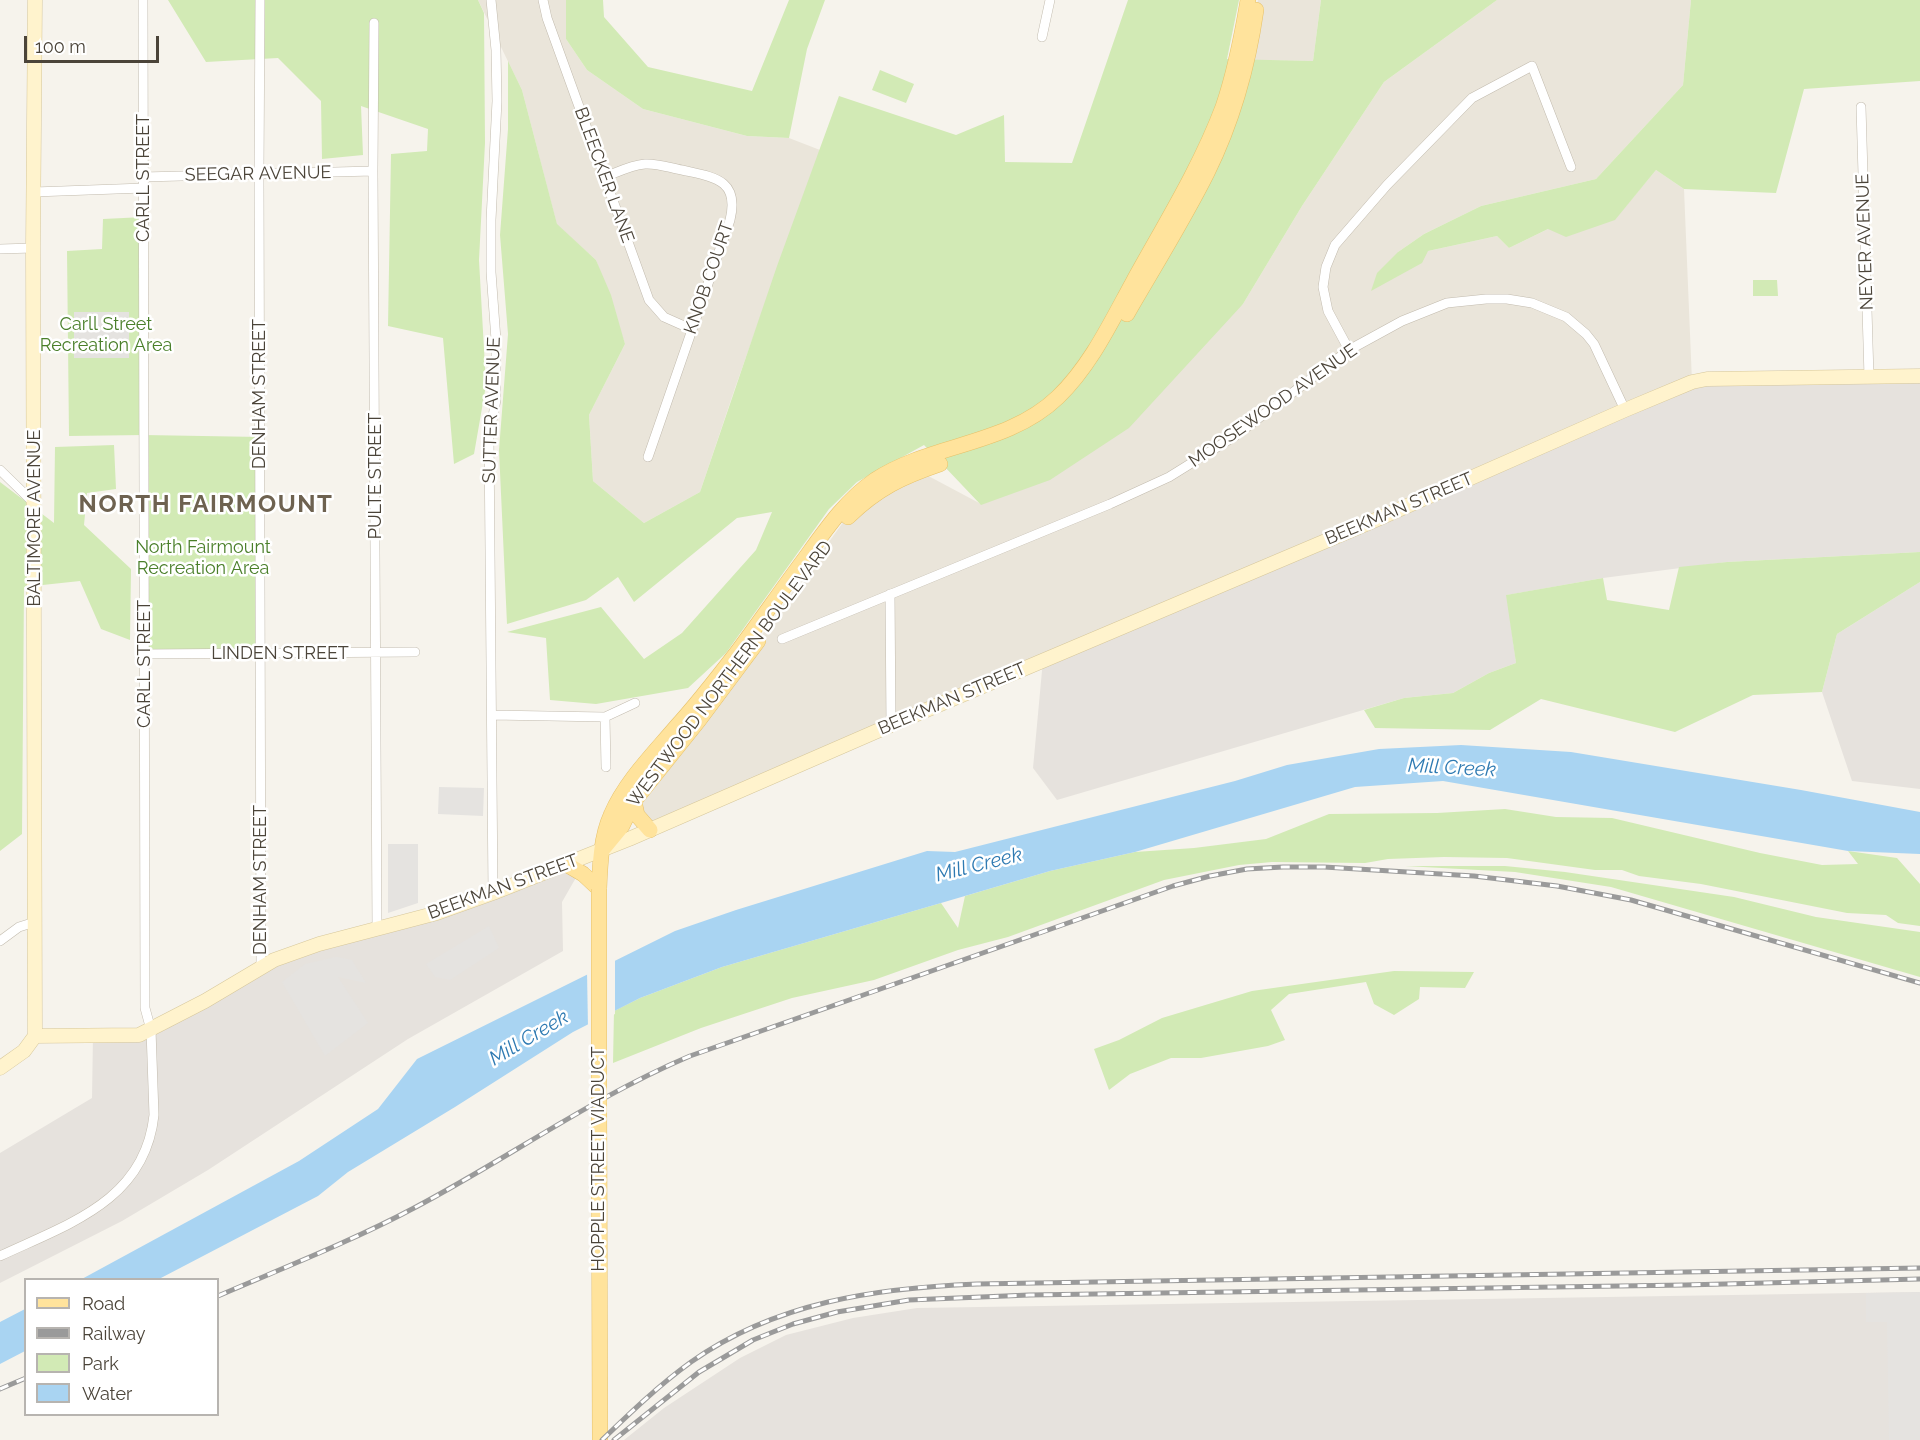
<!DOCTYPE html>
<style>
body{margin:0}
#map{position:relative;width:1920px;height:1440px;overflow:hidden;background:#f6f3ec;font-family:Raleway,sans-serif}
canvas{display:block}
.legend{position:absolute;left:24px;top:1278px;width:195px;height:138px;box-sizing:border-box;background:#fff;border:2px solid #b7b4b0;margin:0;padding:8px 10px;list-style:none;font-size:18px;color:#4b4439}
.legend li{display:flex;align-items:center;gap:12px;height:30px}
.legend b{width:30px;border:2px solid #b7b4b0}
.scale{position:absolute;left:24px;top:36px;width:135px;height:27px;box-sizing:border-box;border:3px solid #4b4439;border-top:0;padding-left:8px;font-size:18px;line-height:21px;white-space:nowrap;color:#4b4439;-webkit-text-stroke:4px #fff;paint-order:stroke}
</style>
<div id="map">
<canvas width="1920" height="1440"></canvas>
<ul class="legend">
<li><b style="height:8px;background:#ffe39c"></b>Road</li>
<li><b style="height:8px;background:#9a9a9a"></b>Railway</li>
<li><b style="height:16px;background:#d2eab5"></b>Park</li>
<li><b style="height:16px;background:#a9d4f2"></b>Water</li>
</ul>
<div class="scale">100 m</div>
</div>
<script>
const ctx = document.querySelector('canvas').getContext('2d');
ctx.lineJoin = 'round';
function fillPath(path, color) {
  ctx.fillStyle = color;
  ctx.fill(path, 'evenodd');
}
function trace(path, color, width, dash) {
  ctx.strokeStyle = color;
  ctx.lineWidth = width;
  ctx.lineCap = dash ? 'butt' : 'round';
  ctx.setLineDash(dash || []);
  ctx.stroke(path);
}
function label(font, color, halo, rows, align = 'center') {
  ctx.font = font + ' Raleway,sans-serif';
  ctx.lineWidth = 5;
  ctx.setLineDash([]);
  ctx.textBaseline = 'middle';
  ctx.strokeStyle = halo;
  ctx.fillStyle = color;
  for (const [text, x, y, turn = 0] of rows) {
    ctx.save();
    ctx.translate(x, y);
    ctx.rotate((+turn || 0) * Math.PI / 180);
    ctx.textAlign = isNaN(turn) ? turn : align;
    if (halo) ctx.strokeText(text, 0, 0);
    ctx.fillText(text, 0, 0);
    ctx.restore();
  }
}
fillPath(new Path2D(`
 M478,0H566V39L587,70L643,109L747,136L789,138L820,150L735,388L700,492L644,523L593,481L589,415L625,344L596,260L557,225L522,90Z
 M1258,0H1321L1313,61L1247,60Z
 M1497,0H1691L1683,85L1596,179L1481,206L1424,234L1398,252L1428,251L1497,236L1509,248L1548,229L1614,220L1656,170L1684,189L1692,382L642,833L634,801L746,657L844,521L919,471L981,504L1243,304L1302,206L1384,82Z`), '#eae5da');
fillPath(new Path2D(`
 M1920,376V552L1727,562L1603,578L1507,595L1516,663L1489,673L1453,693L1404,698L1057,800L1033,768L1043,660L1692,382Z
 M1920,582V789L1852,781L1822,692L1837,634Z
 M589,855L562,902L563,951L408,1039L208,1170L122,1221L0,1283V1153L92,1098L93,1035H139L261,969L437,913Z
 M1920,1292V1440H624L664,1408L740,1358L786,1335L853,1318L917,1308Z`), '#e6e2dd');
fillPath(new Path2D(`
 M168,0H478L484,13L485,143L479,260L486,385L474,454L454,464L443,338L388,326L391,154L427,151L428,129L361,106L363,155L322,159L321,101L278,58L206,62Z
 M566,0H603L604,17L648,67L752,91L789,0H825L807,49L789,138L747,136L643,109L587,70L566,39Z
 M1128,0H1239L1227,59L1313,61L1321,0H1497L1384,82L1302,206L1243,304L1129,428L1050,480L981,505L924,445L857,482L829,509L726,653L688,688L596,704L550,700L546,638L507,632L601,607L644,659L682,633L756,550L772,512L737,518L634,602L618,577L586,600L507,624L499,450L508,334L500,235L508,129V61L522,90L557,224L596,260L611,295L625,344L589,415L593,481L644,523L700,492L777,266L839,96L956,135L1004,115L1005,162L1072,163Z
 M1691,0H1920V81L1804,89L1776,193L1684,189L1656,170L1615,220L1566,237L1548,229L1509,248L1497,236L1428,251L1422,263L1371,291L1377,273L1398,252L1424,234L1481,206L1596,179L1683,85Z
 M880,70L914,84L906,103L872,90Z
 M144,217V435L261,437L260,654H145L144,435L69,436L67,251L102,249L103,219Z
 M1753,280H1777L1778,296H1753Z
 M114,445L116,489L87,493L84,525L131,569L130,640L101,629L80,581L24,587L22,834L0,851V482L54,523L55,447Z
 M1920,552V582L1837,634L1822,692L1753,695L1675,732L1541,699L1490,730L1375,728L1364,710L1404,698L1453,693L1489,673L1516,663L1506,595L1603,578L1607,600L1669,610L1679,567L1727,562Z
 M1505,809L1556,817L1612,818L1760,853L1822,865L1858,864L1848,851L1897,858L1920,884V926L1898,923L1886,915L1847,913L1701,884L1639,876L1622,870H1595L1507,858L1444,857L1388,859L1365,863L1272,862L1239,865L1164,880L1008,937L958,950L874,980L792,998L701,1028L613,1063L614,1011L640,998L722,967L941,903L958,928L965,896L1050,871L1135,852L1194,848L1266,839L1329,814L1437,813Z
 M1405,866H1505L1565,872L1734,897L1816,917L1920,932V977L1611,887L1515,872Z
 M1394,971L1474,972L1465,988L1420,987L1419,999L1394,1015L1374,1004L1366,982L1289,994L1271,1010L1285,1040L1268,1046L1201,1058H1171L1130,1074L1109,1090L1094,1049L1119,1040L1162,1018L1252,991Z`), '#d2eab5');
fillPath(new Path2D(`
 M74,312H129V358H74Z
 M439,787L484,788L483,816L438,814Z
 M388,844H418V903L388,913Z
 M489,926L499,948L450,980L435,977L426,964Z
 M336,957L352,960L366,983L338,977L368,1023L325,1056L282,982L305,964Z
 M1920,1292V1440H1889L1887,1322H1866V1293Z`), '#e5e3e0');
fillPath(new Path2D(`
 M1461,745L1571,752L1801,790L1920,812V854L1848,851L1443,781L1355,787L1135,852L1050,871L941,903L722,967L640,998L573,1032L455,1107L348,1172L318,1196L159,1279L80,1280L299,1161L378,1109L417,1059L675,931L736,910L927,851L955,852L1235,781L1287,765L1379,749Z
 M25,1309V1351L0,1364V1322Z`), '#a9d4f2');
fillPath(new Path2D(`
 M615,958V1014L588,1028L587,971Z`), '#f6f3ec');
const street = new Path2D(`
 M260,0L259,174L261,969
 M491,0L496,50L497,101L491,220V272L496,340V400L489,437L493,893
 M543,0L547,18L649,300L664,317L691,329
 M374,23L373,171L377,929
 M1042,37L1050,0
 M1861,107L1869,377
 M143,177L373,171
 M605,177C618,172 631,165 645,164C657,163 670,168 682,170C713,177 740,179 730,220L648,457
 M34,192L144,188
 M0,249L33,248
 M1349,350L1328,311L1323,287L1326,267L1335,245L1387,185L1472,98L1532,66L1571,167
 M0,470L34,503
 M890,594L891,725
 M782,639L1110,504L1169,477L1235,436L1349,350L1402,321L1447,303L1486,299H1507L1532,303L1566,317L1586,334L1594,344L1625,410
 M145,654L415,652
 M492,715L605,717L635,703
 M605,717L606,767
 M0,941L19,927L35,922
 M0,1256C68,1224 145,1201 154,1115L151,1030L145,1008L143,0`);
const secondary = new Path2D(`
 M35,1036L139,1035L205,1001L274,960L319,944L437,913L493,893L629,839L891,725L1373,521L1625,410L1692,382L1707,379L1920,376
 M0,1068L24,1051L35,1036L33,248L35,0`);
const primary = new Path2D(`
 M1127,314C1154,267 1183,221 1207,173C1232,122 1248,66 1256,10
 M848,517C878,488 902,477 940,464
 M634,801L637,815L650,830
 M603,849L622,826L634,801L699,720L758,641
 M566,864L583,874L599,889
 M599,889C600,865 601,837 611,815C625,782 653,754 676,727C698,703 718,677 738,651C761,620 783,588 806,557C826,529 846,500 875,480C932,443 1007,446 1058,397C1091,365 1111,322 1133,282C1165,224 1200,168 1223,107C1235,72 1242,36 1248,0
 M599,1101L600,1440`);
trace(street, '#c2bbae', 10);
trace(secondary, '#d6c79b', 15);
trace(primary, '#e6c16a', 16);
trace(street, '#fff', 9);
trace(secondary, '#fff3cd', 14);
trace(primary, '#ffe39c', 15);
const rail = new Path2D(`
 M218,1296C283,1268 350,1242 414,1208C507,1159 593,1097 690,1056L1173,886L1210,876L1247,869L1283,867H1324L1474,876L1557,886L1631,900L1920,983
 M0,1389L26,1378
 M602,1440C630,1413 659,1385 691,1362C776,1302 876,1288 977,1284L1920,1268
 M614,1440L699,1372L753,1340L793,1324L837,1312L909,1300L1029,1295L1685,1285L1920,1279`);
trace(rail, '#9a9a9a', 5);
trace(rail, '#fff', 3, [9]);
const primaryBridge = new Path2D(`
 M599,1101V889`);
trace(primaryBridge, '#e6c16a', 16, []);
trace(primaryBridge, '#ffe39c', 15);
label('18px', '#4b4439', '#fff', [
 ["SEEGAR AVENUE",258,174,-1],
 ["BLEECKER LANE",604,175,70],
 ["CARLL STREET",144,178,-90],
 ["NEYER AVENUE",1865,242,-92],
 ["KNOB COURT",709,278,-71],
 ["DENHAM STREET",260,394,-90],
 ["MOOSEWOOD AVENUE",1273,406,-35],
 ["SUTTER AVENUE",492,410,-88],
 ["PULTE STREET",376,476,-90],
 ["BEEKMAN STREET",1399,509,-23],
 ["BALTIMORE AVENUE",35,518,-90],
 ["LINDEN STREET",280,654],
 ["CARLL STREET",145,664,-90],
 ["WESTWOOD NORTHERN BOULEVARD",730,674,-53],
 ["BEEKMAN STREET",952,699,-23],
 ["DENHAM STREET",261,880,-90],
 ["BEEKMAN STREET",503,887,-20],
 ["HOPPLE STREET VIADUCT",599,1159,-90]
]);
label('18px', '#4a7f2a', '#fff', [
 ["Carll Street",106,325],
 ["Recreation Area",106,346],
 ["North Fairmount",203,548],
 ["Recreation Area",203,569]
]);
label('italic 20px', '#2e7ab2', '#fff', [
 ["Mill Creek",1452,768,3],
 ["Mill Creek",979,865,-14],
 ["Mill Creek",529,1038,-31]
]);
ctx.letterSpacing = '1.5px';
label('bold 24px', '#6e6250', '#fff', [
 ["NORTH FAIRMOUNT",206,505]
]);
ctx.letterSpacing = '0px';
</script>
